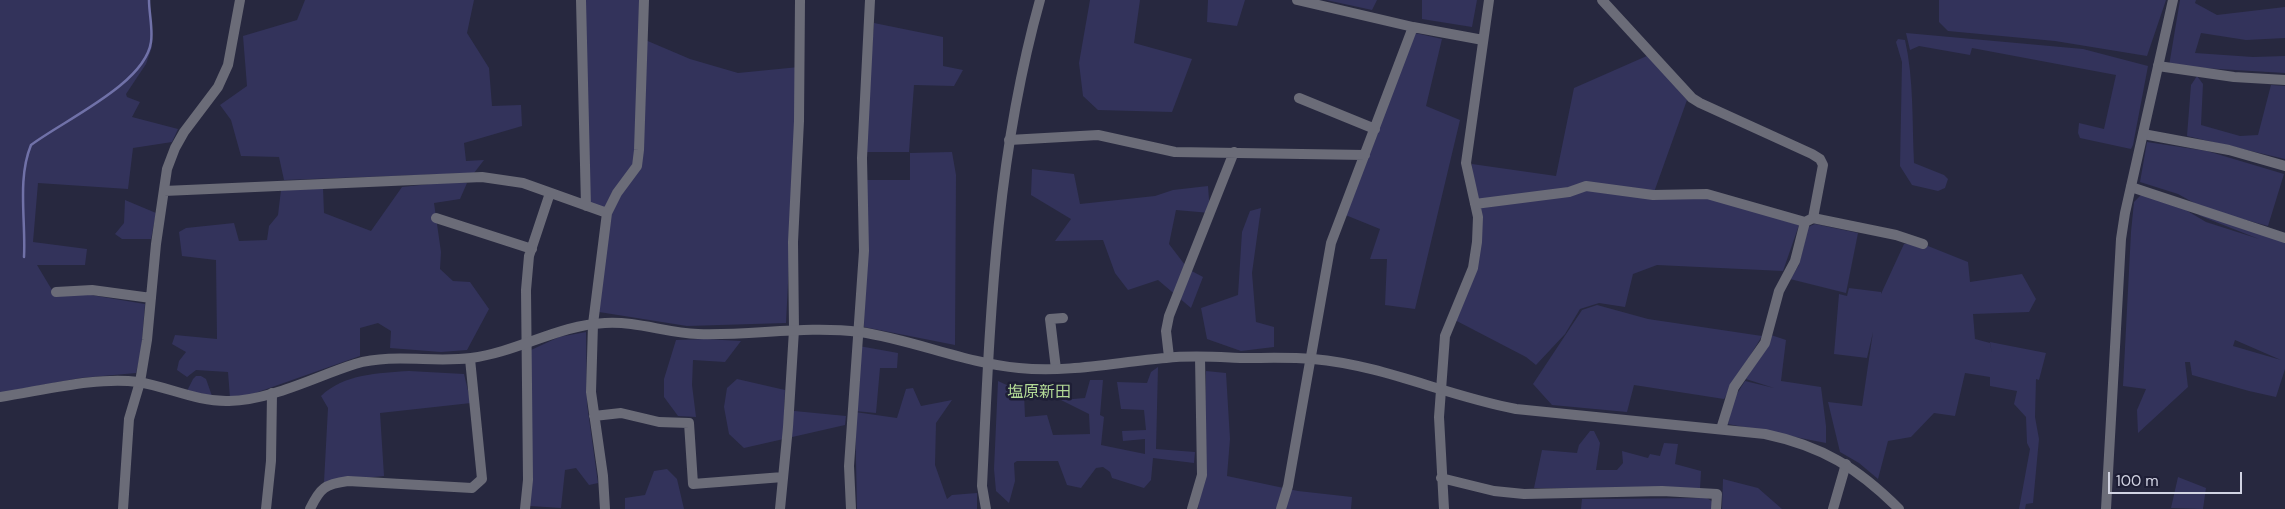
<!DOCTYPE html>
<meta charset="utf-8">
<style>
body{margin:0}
#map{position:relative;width:2285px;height:509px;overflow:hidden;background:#27283f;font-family:"DM Sans",sans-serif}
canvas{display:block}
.scale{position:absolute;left:2108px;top:472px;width:134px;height:22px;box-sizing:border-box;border:2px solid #d1d3e2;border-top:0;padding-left:6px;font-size:15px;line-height:18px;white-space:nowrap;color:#d1d3e2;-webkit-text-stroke:4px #1e1e35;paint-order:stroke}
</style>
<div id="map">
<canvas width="2285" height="509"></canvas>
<div class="scale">100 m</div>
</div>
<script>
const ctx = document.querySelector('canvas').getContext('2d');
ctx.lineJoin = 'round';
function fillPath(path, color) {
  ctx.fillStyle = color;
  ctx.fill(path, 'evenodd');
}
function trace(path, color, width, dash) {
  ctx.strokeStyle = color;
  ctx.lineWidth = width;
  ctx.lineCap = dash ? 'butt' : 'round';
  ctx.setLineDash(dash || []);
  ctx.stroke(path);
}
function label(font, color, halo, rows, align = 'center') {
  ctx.font = font + ' "DM Sans","Noto Sans JP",sans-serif';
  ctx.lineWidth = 5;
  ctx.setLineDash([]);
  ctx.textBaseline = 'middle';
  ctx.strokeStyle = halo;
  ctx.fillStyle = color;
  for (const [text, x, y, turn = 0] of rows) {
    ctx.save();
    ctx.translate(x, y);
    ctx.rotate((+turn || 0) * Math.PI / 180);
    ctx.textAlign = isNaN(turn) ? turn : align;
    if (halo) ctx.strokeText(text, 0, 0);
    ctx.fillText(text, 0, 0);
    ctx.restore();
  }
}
fillPath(new Path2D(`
 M0,0H149L152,47L146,64L126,94L127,97L140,102L132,117L178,129L172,142L133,148L128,189L38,183L33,242L87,249L85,265H37L55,295H91L145,304L141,352L136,373L80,378L0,393Z
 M305,0H474L467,33L489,68L492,106L521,105L522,126L464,143L466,161L484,160L474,173L284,180L279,157L241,156L231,120L220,105L247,86L243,36L297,20Z
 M582,0H646L643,39L690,59L738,73L799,67L786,323L687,326L599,312L607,213L586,206Z
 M1090,0H1140L1134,43L1192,59L1172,112L1098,110L1083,96L1079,63Z
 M1208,0H1245L1237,26L1207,22Z
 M1326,0H1377L1372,10Z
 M1422,0H1477L1472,27L1422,19Z
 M1939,0H2166L2147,56L2055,41L1948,31L1939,22Z
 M2180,0H2196L2195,3L2217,15L2285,7V38L2246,40L2201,33L2195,53L2253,57L2285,56V73L2169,66Z
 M874,23L943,37V66L963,70L954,86L914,85L909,152H864Z
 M1415,33L1442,39L1426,106L1460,120L1415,309L1385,305L1387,259H1370L1380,229L1343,214Z
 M1906,33L2083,49L2148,66L2133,145L2131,149L2080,138L2078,133L2079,123L2104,129L2116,75L1972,48L1970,55L1919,46L1910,50Z
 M1898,39L1905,40C1914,80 1912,122 1914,163L1944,175L1948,179L1945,188L1938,191L1912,185L1900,166L1902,62L1896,42Z
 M1649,55L1687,100L1653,195L1697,194L1799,225L1783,271L1657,265L1633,274L1625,307L1599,303L1580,309L1565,334L1536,365L1526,357L1451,318L1475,258L1472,164L1556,176L1574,88Z
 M2197,76L2203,84L2201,125L2240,136L2258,135L2271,85L2285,86V159L2187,136L2191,85Z
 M2147,142L2207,151L2284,174L2268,226L2205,209L2178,194L2140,182Z
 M952,152L956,175L955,345L864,327L866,180H910V153Z
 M1032,169L1074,174L1080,204L1155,196L1173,190L1208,186L1210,213L1176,210L1169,244L1188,269L1203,277L1191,308L1158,280L1128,290L1115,273L1103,240L1055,241L1071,219L1031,195Z
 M439,183H467L460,199L434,203L441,252L440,269L453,281L470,282L489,309L467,350L441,352L390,348L391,331L378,323L360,328V356L244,397L230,398L228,372L196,370L187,377L177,370L179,361L186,352L172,344L175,335L217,339L216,260L182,256L179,232L186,228L234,223L239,241L267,240L269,226L278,215L281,190L323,188L324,213L371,231L402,187Z
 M2142,194L2179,206L2206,222L2259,239L2198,215L2219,216L2285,239V369L2276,397L2249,391L2192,375L2190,362H2185L2188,387L2138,433L2137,410L2146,389L2123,386L2131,232L2134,202ZM2235,340L2281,360L2233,346Z
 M125,200L156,213L151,239H122L115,234L124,223Z
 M1261,208L1252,273L1256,322L1274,327V347L1241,351L1207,339L1201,308L1238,295L1242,232L1250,211Z
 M1815,224L1858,233L1846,293L1790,279L1799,265L1808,227Z
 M1904,244H1923L1968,262L1970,282L2022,274L2036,299L2029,312L1973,314L1975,339L1990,343L1992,354L1990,342L2046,353L2039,380L2036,379L2035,417L2039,439L2033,503L2026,504L2025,509H2019L2030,449L2027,443L2026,417L2014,404L2017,391L1990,386V377L1965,373L1955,416L1934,413L1911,437L1888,441L1878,479L1859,463L1840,452L1828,402L1862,406L1873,332L1867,358L1834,354L1839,294L1847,296L1849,288L1881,292V294Z
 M1597,305L1648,319L1762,336L1724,399L1634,385L1627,412L1552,405L1533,384L1582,310Z
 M586,332L587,404L598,483L589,485L576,468L565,470L561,508L530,506L531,350L559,337Z
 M1771,335L1786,340L1781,381L1821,387L1826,426V443L1728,424L1733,400L1745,381L1774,388L1746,379Z
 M705,339L741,341L725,362L693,360L692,385L696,417L678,416L664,397V379L676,340Z
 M859,346L898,353L897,368H880L876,413L855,411Z
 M1158,367L1156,449L1195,452L1194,463L1153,458L1151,480L1144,488L1112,478L1110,472L1103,467L1096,468L1081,488L1067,485L1058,461H1017L1014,463L1015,481L1009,503L996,491L994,469L998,381L1024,393L1025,417L1047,415L1053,435L1090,434L1089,414L1061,400L1085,398L1090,380H1103L1100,415L1104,417L1101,445L1145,454V439L1123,441L1122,431L1146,430L1144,410L1121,409L1117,382L1147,383L1151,372Z
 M409,371L464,374L471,403L380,413L384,476L324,482L328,408L321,396C344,374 378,373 409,371Z
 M1206,371L1226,373L1230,439L1227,476L1298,491L1352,497L1351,509H1198L1204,457Z
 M196,376H201L206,379L212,396L187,391L193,379Z
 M737,379L785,390L784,410L846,416L845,425L744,448L729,434L724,407L727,388Z
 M913,388L921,406L952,400L936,423L935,465L947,499L952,495L977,493V509H857L855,412L897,418L906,389Z
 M1590,431H1594L1600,443L1596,470H1617L1623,463L1622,451L1648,458L1650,454L1660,456L1664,443L1678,444L1675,464L1701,471L1700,489L1534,488L1542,450L1577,453L1579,445Z
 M667,469L677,479L684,509H625V498L645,495L654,471Z
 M2178,477L2206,488L2203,509L2171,508Z
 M1723,479L1758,488L1782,509H1722Z
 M1707,498L1713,502L1712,509H1581L1582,499H1591Z`), '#33335b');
trace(new Path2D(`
 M24,257C26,221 17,179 31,145C64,120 145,84 151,42C153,29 149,13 149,0`), '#7071a8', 2.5);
trace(new Path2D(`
 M581,0L586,206
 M1297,0L1413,27L1483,40
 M1602,0L1692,98L1700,103L1812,154L1820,159L1823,165L1813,218L1805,222L1795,261L1779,291L1765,343L1734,387L1721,429
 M2158,66L2234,77L2285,80
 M1299,98L1375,129
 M2143,134L2229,150L2285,166
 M1009,140L1098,135L1175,152L1365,155
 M2131,187L2285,238
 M164,191L482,177L523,183L607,213
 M1475,204L1569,192L1586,186L1653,195L1707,194L1805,222
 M436,218L532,249
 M1813,218L1896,235L1923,244
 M56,292L92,290L151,298
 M1169,357L1166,331L1169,316L1234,152
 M1056,369L1050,319L1063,318
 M594,416L621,413L659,422L689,423L693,484L783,477
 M1441,478L1494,491L1524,494L1662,491L1717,494L1716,509
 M123,509L129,419L140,382L147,340L156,244L167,169L175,148L184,132L218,87L228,65L240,0
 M266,509L271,461L272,393
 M310,509C320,488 325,484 348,481L472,488L482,479L470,359
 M525,509L528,480L526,290L529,256L550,193
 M605,509L603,476L591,392L593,324L607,213L617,193L637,166L639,150L644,0
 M780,509L788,427L794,330L793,242L799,121L800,0
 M851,509L849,466L864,251L862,158L870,0
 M1192,509L1202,475L1200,357
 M1281,509L1288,486L1331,243L1413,27
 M1444,509L1439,417L1445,336L1473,268L1477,242L1478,217L1466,163L1489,0
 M1833,509L1846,464`), '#6b6c78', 10);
trace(new Path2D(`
 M0,397C41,391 98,376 138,382C169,387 197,402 229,401C272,400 314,377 355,364C393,353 433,363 471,358C518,352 558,325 605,323C637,321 666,333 698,334C751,336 806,325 860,332C914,340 965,363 1019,368C1068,373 1117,362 1166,358C1191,355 1217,357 1243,358C1266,358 1290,357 1313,359C1383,365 1447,396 1516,409L1765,434C1822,446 1858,468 1899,509
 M986,509L982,486C990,321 995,160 1040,0
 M2106,509L2121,239L2125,213L2173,0`), '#6b6c78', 10);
label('16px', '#b2d995', '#1e1e35', [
 ["塩原新田",1039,393]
]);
</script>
